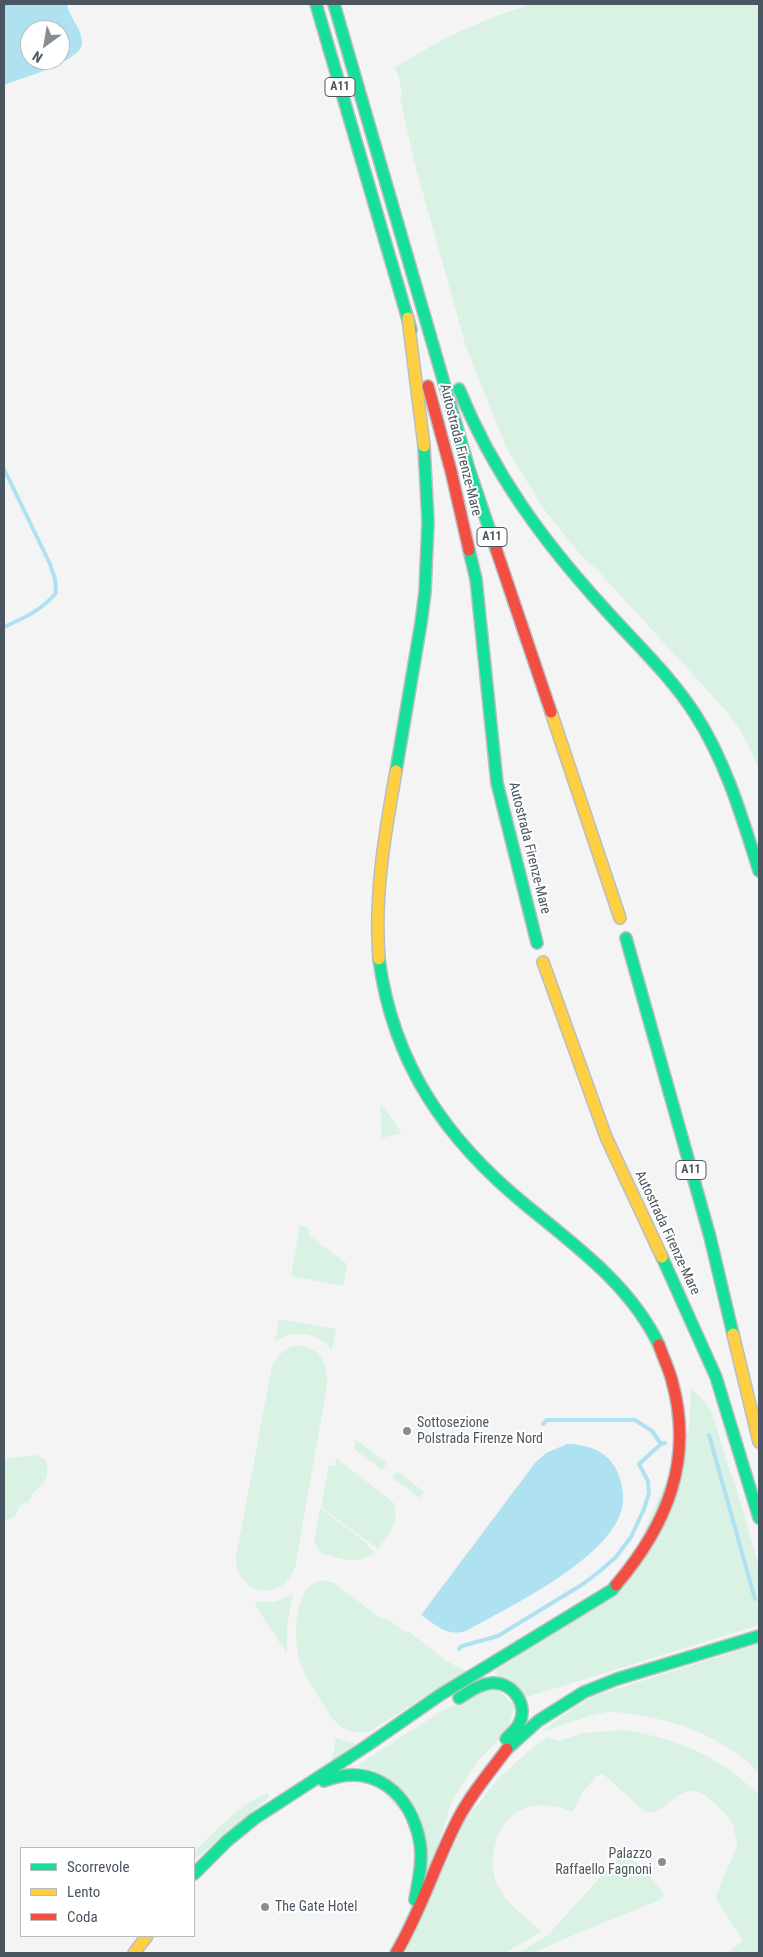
<!DOCTYPE html>
<style>
body{margin:0}
#map{position:relative;width:763px;height:1957px;overflow:hidden;background:#f4f4f4;font-family:"Roboto Condensed",sans-serif}
canvas{display:block}
.frame{position:absolute;inset:0;border:5px solid #4a5661;pointer-events:none}
.legend{position:absolute;left:20px;top:1847px;width:175px;height:90px;box-sizing:border-box;background:#fff;border:1px solid #b7bbc0;margin:0;padding:6px 9px;list-style:none;font-size:15px;color:#4a5661}
.legend li{display:flex;align-items:center;gap:10px;height:25px}
.legend b{width:25px;border:1px solid #b7bbc0}
.north{position:absolute;left:20px;top:20px;width:50px;height:50px;box-sizing:border-box;background:#fff;border:1px solid #b7bbc0;border-radius:50%;rotate:212deg;font-size:14px;font-weight:700;line-height:20px;text-align:center;color:#4a5661}
.north::after{content:'';display:block;margin:auto;width:18px;height:22px;background:#868d94;clip-path:polygon(50% 0,100% 100%,50% 72%,0 100%)}
</style>
<div id="map">
<canvas width="763" height="1957"></canvas>
<div class="frame"></div>
<ul class="legend">
<li><b style="height:6px;background:#16e098"></b>Scorrevole</li>
<li><b style="height:6px;background:#ffcf43"></b>Lento</li>
<li><b style="height:6px;background:#f24e42"></b>Coda</li>
</ul>
<div class="north">N</div>
</div>
<script>
const ctx = document.querySelector('canvas').getContext('2d');
ctx.lineJoin = 'round';
function fillPath(path, color) {
  ctx.fillStyle = color;
  ctx.fill(path, 'evenodd');
}
function trace(path, color, width, dash) {
  ctx.strokeStyle = color;
  ctx.lineWidth = width;
  ctx.lineCap = dash ? 'butt' : 'round';
  ctx.setLineDash(dash || []);
  ctx.stroke(path);
}
function label(font, color, halo, rows, align = 'center') {
  ctx.font = font + ' "Roboto Condensed",sans-serif';
  ctx.lineWidth = 4;
  ctx.setLineDash([]);
  ctx.textBaseline = 'middle';
  ctx.strokeStyle = halo;
  ctx.fillStyle = color;
  for (const [text, x, y, turn = 0] of rows) {
    ctx.save();
    ctx.translate(x, y);
    ctx.rotate((+turn || 0) * Math.PI / 180);
    ctx.textAlign = isNaN(turn) ? turn : align;
    if (halo) ctx.strokeText(text, 0, 0);
    ctx.fillText(text, 0, 0);
    ctx.restore();
  }
}
fillPath(new Path2D(`
 M532,4H759V767L739,728L720,704L600,573L579,553L546,512L508,451L466,347L413,157L400,97L402,94L398,74L394,68L445,38L496,16Z
 M381,1104L402,1133L382,1138L380,1105Z
 M300,1225L308,1227L310,1236L347,1264L343,1286L291,1276Z
 M279,1319L336,1329L332,1351C318,1332 296,1329 275,1341Z
 M298,1345C321,1347 328,1365 327,1386L295,1568C281,1603 235,1595 236,1557L272,1366C278,1354 285,1348 298,1345Z
 M691,1388L705,1402L712,1413L730,1472L734,1481L759,1567V1625L527,1697L497,1675L496,1671L620,1586L689,1430Z
 M355,1439L387,1463L382,1470L354,1449Z
 M37,1455L46,1460C49,1479 47,1479 35,1491C32,1494 31,1498 29,1502L20,1505L15,1516L4,1521V1459Z
 M336,1458L393,1502C401,1522 389,1534 378,1549L321,1507L329,1465L335,1466Z
 M397,1471L424,1492L420,1498L392,1478Z
 M320,1508L368,1544L367,1546L375,1552C360,1566 338,1559 321,1553L314,1543Z
 M322,1580L334,1583L382,1619L387,1618L406,1633L408,1631L448,1662L466,1671L370,1731C342,1738 333,1720 320,1699C313,1688 306,1677 301,1665C293,1642 292,1586 322,1580Z
 M293,1594L287,1626V1654L255,1605L256,1602H275Z
 M759,1644V1772C724,1739 677,1719 629,1714C622,1713 614,1711 607,1712C584,1716 563,1726 541,1732L588,1698Z
 M496,1688L515,1706L507,1731L477,1762L453,1799L427,1877L424,1836L358,1765L440,1712L486,1689Z
 M624,1730C679,1739 719,1756 759,1795V1953H729L728,1952L743,1941L718,1902L716,1896L738,1844C735,1837 735,1831 733,1825C730,1817 721,1810 715,1804C682,1768 668,1819 645,1812L603,1774L598,1775L583,1791L573,1812C558,1806 544,1803 528,1807C497,1816 486,1857 497,1884C505,1903 526,1918 542,1931L505,1953H405L466,1819L497,1780L524,1755L547,1737L558,1741L583,1733Z
 M336,1738L356,1744L332,1760Z
 M269,1794L268,1798L194,1860V1852C210,1836 248,1796 269,1794Z
 M622,1853L628,1854L662,1890L664,1895L662,1899L564,1939L534,1953H519L549,1934Z`), '#d9f2e3');
fillPath(new Path2D(`
 M4,4H67C69,18 83,29 82,44C80,62 19,79 4,85ZM30,30H60V60H30Z
 M567,1444C587,1444 608,1451 617,1471C623,1484 625,1498 621,1512C605,1561 509,1607 466,1631C447,1637 436,1625 421,1615L535,1463L546,1453Z`), '#aee2f0');
trace(new Path2D(`
 M4,469L50,564L55,579L56,593C42,610 24,618 4,627
 M543,1424L547,1420H635L652,1431L661,1444L665,1443
 M709,1435L755,1599
 M459,1649L462,1646L498,1636L583,1584L600,1571L616,1557L631,1537L644,1509L649,1493L648,1481L639,1464L661,1444`), '#aee2f0', 4);
const fast = new Path2D(`
 M316,4L411,330
 M334,4L469,469L496,549
 M459,389C493,473 543,541 604,608C635,643 670,675 695,714C726,762 742,817 759,871
 M469,550L476,579L497,783L537,943
 M396,771L421,623L425,592L428,522L424,446
 M626,938L710,1237L733,1334
 M379,959C393,1064 446,1140 527,1206C576,1246 631,1286 659,1345
 M662,1257L716,1377L759,1518
 M459,1698C469,1692 479,1684 492,1683C513,1682 529,1705 519,1724C516,1730 510,1734 506,1739
 M507,1749L538,1721L584,1692L617,1679L759,1636
 M324,1781C374,1761 411,1794 420,1843C423,1862 418,1881 415,1900
 M194,1874L227,1841L254,1819L365,1747L440,1695L612,1590L616,1585`);
const slow = new Path2D(`
 M408,318L424,446
 M551,712L620,918
 M379,959C374,895 385,833 396,771
 M543,962L606,1137L662,1257
 M733,1334L759,1442
 M134,1953L147,1936`);
const jam = new Path2D(`
 M428,386L451,471L469,550
 M496,549L551,712
 M616,1585C667,1525 694,1460 672,1381C669,1369 663,1357 659,1345
 M396,1953C421,1911 435,1864 457,1821C470,1795 490,1772 507,1749`);
trace(fast, '#b9bec3', 14);
trace(slow, '#b9bec3', 14);
trace(jam, '#b9bec3', 14);
trace(fast, '#16e098', 11);
trace(slow, '#ffcf43', 11);
trace(jam, '#f24e42', 11);
for (const [x, y, r, color] of [
 [407,1431,5,"#868d94"],
 [662,1862,5,"#868d94"],
 [265,1907,5,"#868d94"]
]) {
  const dot = new Path2D();
  dot.arc(x, y, r, 0, 2 * Math.PI);
  ctx.fillStyle = color;
  ctx.fill(dot);
  trace(dot, '#fff', 2);
}
for (const [x, y, w] of [
 [340,87,30],
 [492,537,30],
 [691,1170,30]
]) {
  const box = new Path2D();
  box.roundRect(x - w / 2, y - 9.5, w, 19, 4);
  ctx.fillStyle = '#fff';
  ctx.fill(box);
  trace(box, '#4a5661', 1);
}
label('bold 12px', '#4a5661', null, [
 ["A11",340,87],
 ["A11",492,537],
 ["A11",691,1170]
]);
label('14px', '#4a5661', '#fff', [
 ["Autostrada Firenze-Mare",460,450,76],
 ["Autostrada Firenze-Mare",529,848,76],
 ["Autostrada Firenze-Mare",667,1233,65]
]);
label('14px', '#4a5661', '#fff', [
 ["Sottosezione",417,1423],
 ["Polstrada Firenze Nord",417,1439],
 ["Palazzo",652,1854,"right"],
 ["Raffaello Fagnoni",652,1870,"right"],
 ["The Gate Hotel",275,1907]
], 'left');
</script>
